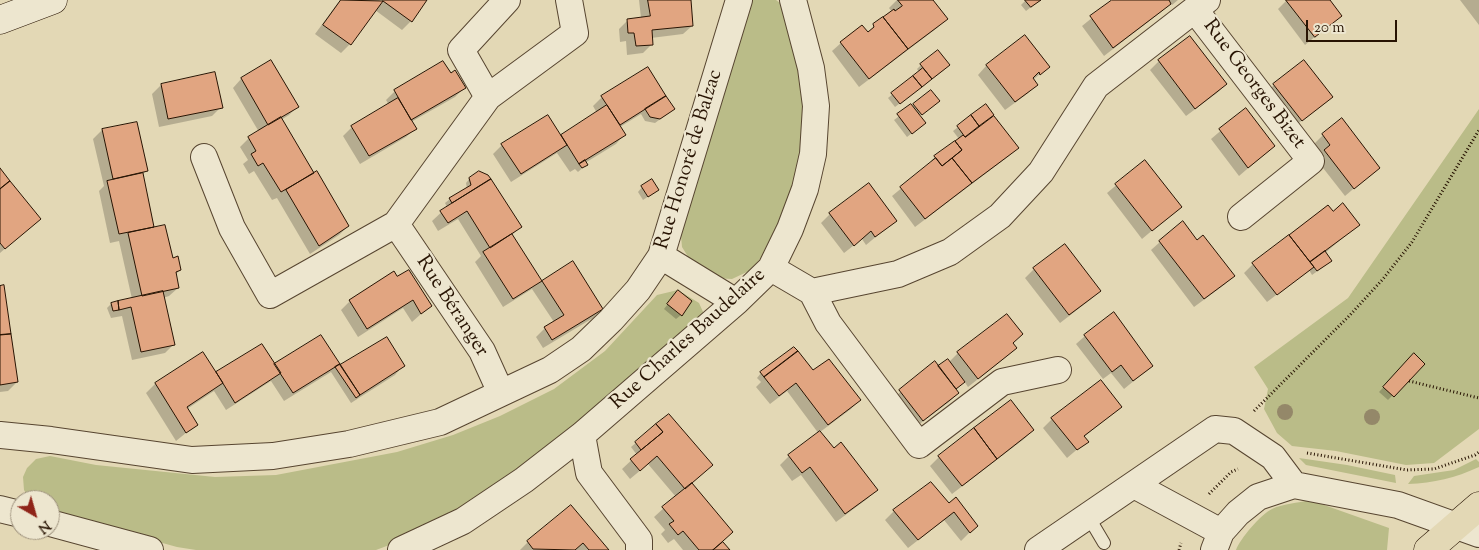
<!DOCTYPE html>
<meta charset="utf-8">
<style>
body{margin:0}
#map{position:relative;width:1479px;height:550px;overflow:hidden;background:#e3d8b5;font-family:"Sorts Mill Goudy",serif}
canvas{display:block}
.north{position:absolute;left:10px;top:490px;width:50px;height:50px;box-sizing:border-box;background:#ede6cf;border:1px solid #9e927d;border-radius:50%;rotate:142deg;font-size:14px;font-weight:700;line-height:20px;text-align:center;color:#281403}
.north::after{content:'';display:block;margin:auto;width:18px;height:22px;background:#8f2418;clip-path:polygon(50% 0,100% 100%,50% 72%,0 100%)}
.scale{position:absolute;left:1306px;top:20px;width:91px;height:22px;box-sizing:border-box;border:2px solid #281403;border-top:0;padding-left:6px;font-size:15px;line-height:18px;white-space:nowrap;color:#281403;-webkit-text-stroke:4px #ede6cf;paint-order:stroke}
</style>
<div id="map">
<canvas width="1479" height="550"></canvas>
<div class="north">N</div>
<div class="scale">20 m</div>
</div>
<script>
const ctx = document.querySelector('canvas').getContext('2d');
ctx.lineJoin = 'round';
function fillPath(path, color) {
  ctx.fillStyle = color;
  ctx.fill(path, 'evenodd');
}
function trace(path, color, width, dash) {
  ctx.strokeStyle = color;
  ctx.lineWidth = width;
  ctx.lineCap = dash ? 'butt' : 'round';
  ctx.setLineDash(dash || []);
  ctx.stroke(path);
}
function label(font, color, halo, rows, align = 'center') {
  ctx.font = font + ' "Sorts Mill Goudy",serif';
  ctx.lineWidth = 4.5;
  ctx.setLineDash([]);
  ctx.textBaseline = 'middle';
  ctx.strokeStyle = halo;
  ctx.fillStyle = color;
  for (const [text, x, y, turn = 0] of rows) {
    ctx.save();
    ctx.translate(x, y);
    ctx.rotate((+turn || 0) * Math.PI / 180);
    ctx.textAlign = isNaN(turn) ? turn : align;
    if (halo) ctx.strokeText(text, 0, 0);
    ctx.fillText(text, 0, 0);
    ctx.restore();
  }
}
fillPath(new Path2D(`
 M752,0H776L784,6L809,110L805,158L773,242L751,270L732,279L714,278L695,268L682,247L680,225L739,26Z
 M1479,109V429L1434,463L1406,465L1336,451L1292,446L1277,433L1264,409L1268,389L1254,367L1348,298Z
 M678,290L699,303L704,314L576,433L432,529L376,550H196L177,547L50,512V500H30L24,490L23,477L27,468L36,459L50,456L96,465L215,477L276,475L397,452L453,435L500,416L554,389L605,351L657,295Z
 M1299,458L1347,465L1395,475L1396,483L1306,465Z
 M1476,459L1479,462V467C1455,478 1434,483 1408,484L1414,476L1454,470Z
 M1310,500L1389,528L1387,550H1236C1240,539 1261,514 1272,509C1281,504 1299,503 1310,500Z`), '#babc88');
fillPath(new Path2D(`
 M340,0H379L382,2L383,0H426L411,21L402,30L375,10L350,44L341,53L315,34Z
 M639,0H690L692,26L683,34L651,38L652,44L643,53L627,55L626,41L620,42L619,29L628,20L641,18Z
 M897,0H932L946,19L937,28L859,87L832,51L841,43L866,33L892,12L889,8Z
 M1026,0H1040L1026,11L1021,5Z
 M1114,0H1178L1172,5L1170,3L1161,12L1104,56L1082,26Z
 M1287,0H1329L1341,15L1305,45L1278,9Z
 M1460,0H1479V25Z
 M1025,37L1048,67L1033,80L1036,85L1027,94L1005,110L978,75L986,66Z
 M1190,38L1226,84L1217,93L1186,116L1150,70L1159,61Z
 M270,62L297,107L289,115L281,120L348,226L339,235L310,254L277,198L272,200L254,171L249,174L243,164L248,160L240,147L249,138L259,132L233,88L241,79Z
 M921,65L944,70L895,107L888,98L919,72L917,69Z
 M214,74L221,107L212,116L159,127L152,94L161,85Z
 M451,74L464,88L455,97L411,122L415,129L406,137L360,164L343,136L352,127L389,105L386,100L395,91Z
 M1274,85L1332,97L1323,105L1292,128L1265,94Z
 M931,92L934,105L919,116L920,127L907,137L894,120Z
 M602,97L674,109L655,123L645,121L641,114L620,127L624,135L616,144L585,163L587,164L578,172L575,169L570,172L557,153L511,182L493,154L502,145L560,136L597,113L593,106Z
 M985,106L992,115L986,121L1017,148L1009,156L915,227L892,196L932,163L931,161L935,157L959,139L953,131Z
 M1245,110L1274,146L1239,176L1211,139Z
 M136,123L146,171L142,175L154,228L180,270L175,275L178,288L169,296L163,298L174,344L165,353L132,360L122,316L111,318L107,308L111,304L132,299L119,241L110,243L99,191L104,186L93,139L102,130Z
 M1323,135L1378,168L1345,196L1316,159L1314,144Z
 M1145,161L1180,207L1142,239L1107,193Z
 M0,170L39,219L0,253Z
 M487,176L520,227L511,236L541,282L572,263L602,309L593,318L543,348L536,337L545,328L554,322L532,289L503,307L475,262L481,256L458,219L438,231L432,221L447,207L445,203L450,199L467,189L466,183L470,178Z
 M642,187L658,190L643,200L638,192Z
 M1332,213L1358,225L1325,253L1326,265L1312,275L1309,270L1267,302L1244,273L1253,264Z
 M830,214L895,221L866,245L862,239L844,253L821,223Z
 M1197,241L1233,276L1224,285L1194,307L1151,250L1160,242Z
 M1034,269L1099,291L1090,300L1060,323L1025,278Z
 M394,273L430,306L412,322L403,308L358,337L341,310L350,301Z
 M0,287L17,382L8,391L0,392Z
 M674,296L681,315L676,319L664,309Z
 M1113,314L1152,366L1124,389L1111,373L1103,379L1076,344L1085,336Z
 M1012,344L1015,348L1006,357L968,387L964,381L955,390L958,393L949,402L913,429L891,400L935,363L938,368L949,362L958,353Z
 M261,346L274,366H403L395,375L351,403L331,372L284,401L271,381L226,410L214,391L187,409L197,424L176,441L146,393L155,384L203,353L216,374Z
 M1414,355L1423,364L1388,400L1379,392Z
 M813,372L859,400L851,409L820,432L833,449L876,490L867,499L836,522L801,475L792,481L780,465L789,456L819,434L787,391L770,404L756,387L761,382L757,378L761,373Z
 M1120,407L1084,437L1087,441L1067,458L1043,428L1052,419Z
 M669,415L691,483L721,542L728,550H683L674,539L668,543L661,534L665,530L654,517L676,497L648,464L630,479L622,469L637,455L631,447Z
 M1033,430L1024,439L952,494L930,466L939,457Z
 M948,504L976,526L961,541L944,520L908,548L885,520L894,511Z
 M571,507L608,550H520L528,542Z`), '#0003');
const building = new Path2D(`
 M341,0L383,1L351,45L323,25Z
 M384,0H427L412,22L383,1Z
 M648,0H691L693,26L652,30L653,45L636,46L634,33H628L627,19L650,16Z
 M898,0H933L948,19L908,49L883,17L894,9L895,11L902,6Z
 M1025,0H1041L1031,7Z
 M1112,0H1169L1171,4L1113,48L1090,16Z
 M1286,0H1330L1342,16L1315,37Z
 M883,17L908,49L869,79L840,42L862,25L868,32L874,27L873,24Z
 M1025,35L1050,67L1040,75L1039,72L1033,78L1038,85L1015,102L986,65Z
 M1190,36L1227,84L1195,109L1158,60Z
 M938,50L950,65L932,79L920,64Z
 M271,60L299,107L268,125L241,78Z
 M1304,60L1333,97L1302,121L1273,84Z
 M443,61L451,73L455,70L466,88L411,120L394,90Z
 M648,67L666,96L620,125L601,96Z
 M923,68L932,79L922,87L913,76Z
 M215,72L223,108L168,119L161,84Z
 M913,76L922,87L900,104L891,93Z
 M931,90L940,101L922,115L913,104Z
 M666,96L675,109L660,119L650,117L645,109Z
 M398,98L417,129L369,156L351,126Z
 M911,104L926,123L912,134L897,114Z
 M986,104L994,115L979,126L971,115Z
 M607,105L626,135L579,164L561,135Z
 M1246,108L1275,146L1248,168L1219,129Z
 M548,115L567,145L521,174L501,144Z
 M971,115L979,126L965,137L957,126Z
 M994,116L1019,148L972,183L952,158L962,150L955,141L963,135L965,137Z
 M281,117L314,173L281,192L263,163L258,166L251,154L256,151L248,137Z
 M1342,118L1380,168L1354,189L1324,150L1330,145L1322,134Z
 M137,122L148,171L113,179L102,129Z
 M955,141L962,150L942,166L934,156Z
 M936,158L942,166L952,158L972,183L925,219L900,187Z
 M585,160L588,165L582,168L579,164Z
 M1145,160L1182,207L1152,231L1115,184Z
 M0,168L10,181L0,189Z
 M317,171L349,226L319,246L286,190Z
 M479,171L488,175L491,179L452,203L449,198L471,185L469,178Z
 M143,173L154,227L119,234L107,181Z
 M491,179L522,227L490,248L467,211L448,223L440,211Z
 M652,179L659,190L648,197L641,186Z
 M10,181L41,219L5,249L0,243V189Z
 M869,183L897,221L875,237L871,231L854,246L829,213Z
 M1343,203L1360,225L1310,262L1289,235L1328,205L1333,211Z
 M1183,221L1197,240L1203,235L1235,276L1204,299L1159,241Z
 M165,225L173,258L178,256L181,270L176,272L179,288L142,296L128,233Z
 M512,234L542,281L513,299L483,252Z
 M1289,235L1314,267L1277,295L1252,263Z
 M1065,244L1101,291L1069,315L1033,268Z
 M1325,251L1332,261L1317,271L1310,262Z
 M573,261L603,309L552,340L544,327L564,315L542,281Z
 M409,270L432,306L421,314L413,300L367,329L349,300L394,271L397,276Z
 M4,285L11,334L0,335V286Z
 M678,290L692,301L682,316L667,304Z
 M163,291L175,345L141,352L131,307L119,310L118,301Z
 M118,301L119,310L113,311L111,303Z
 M1114,312L1153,366L1133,381L1121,365L1112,372L1084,335Z
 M1007,314L1023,334L1013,343L1017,348L978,379L957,352Z
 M11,334L18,382L0,385V335Z
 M321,335L340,364L293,393L274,364Z
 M387,337L405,366L360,395L340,365Z
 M262,344L281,373L235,403L216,372Z
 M794,347L798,351L764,377L760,372Z
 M798,351L813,370L829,359L861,400L828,425L796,383L779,396L764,377Z
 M203,352L223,383L187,407L198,425L186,433L155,383Z
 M1414,353L1425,364L1394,397L1383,387Z
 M948,359L965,382L956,389L938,366Z
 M935,361L959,393L923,421L899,390Z
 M340,364L360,395L356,398L335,367Z
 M1101,380L1122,407L1084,436L1089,442L1077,450L1051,418Z
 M1011,400L1034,430L997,459L974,428Z
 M669,414L713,465L685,489L657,456L640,471L630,459L663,432L656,424Z
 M656,424L663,432L641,450L635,442Z
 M974,428L997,459L962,486L938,456Z
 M820,431L834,448L841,442L878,490L845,514L810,467L802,473L788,455Z
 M931,482L949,503L956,497L978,526L970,533L954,512L918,540L893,510Z
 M692,483L733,532L713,550H699L683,531L678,535L669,524L674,521L662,507Z
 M571,505L609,550H589L583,543L575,550L533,549L527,541Z
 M723,542L730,550H713Z`);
fillPath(building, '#e1a581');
trace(building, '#281403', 1);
const lane = new Path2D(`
 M1088,516L1104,543`);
const street = new Path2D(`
 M1195,10L1311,161L1241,217
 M488,97L461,50L507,0
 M204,157L232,228L270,295L396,224L488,97L575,33L569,0
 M396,224L482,351L501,393
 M661,256L736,302
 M771,268L812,292L898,274L950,252L1000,216L1041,172L1096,86L1207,0
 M812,292L828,323L919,445L1002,382L1058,370
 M0,435L51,440L192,460L273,456L349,444L440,422L550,370L581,349L611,320L638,290L661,256L739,0
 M582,435L589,473L639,540V550
 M1134,485L1221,532
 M0,509L20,514
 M50,523L150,550
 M401,550L463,521L524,480L582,435L736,302L771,268L790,229L805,189L813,154L816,106L811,68L793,0
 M1038,550L1215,429L1234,431L1273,457L1294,485
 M1214,550L1221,532L1238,513L1258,497L1294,485L1398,505L1479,534`);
const secondary = new Path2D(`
 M0,20L53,0`);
const primary = new Path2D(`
 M1428,550L1479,506`);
trace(lane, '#574530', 14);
trace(street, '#574530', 28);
trace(secondary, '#281403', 29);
trace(primary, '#281403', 29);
trace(new Path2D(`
 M1409,381L1479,398
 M1254,411L1350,315L1383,279L1412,242L1479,130
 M1307,453L1407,470L1434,469L1475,455L1479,452
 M1209,494L1231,472L1238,469
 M1179,550L1181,543`), '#281403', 3, [1, 2.5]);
trace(lane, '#ede6cf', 12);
trace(street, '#ede6cf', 26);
trace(secondary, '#ede6cf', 28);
trace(primary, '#e3d8b5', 28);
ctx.fillStyle = '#948869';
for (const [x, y] of [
 [1285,412],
 [1372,417]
]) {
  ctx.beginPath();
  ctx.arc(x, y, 8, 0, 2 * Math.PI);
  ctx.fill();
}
label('20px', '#281403', '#ede6cf', [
 ["Rue Georges Bizet",1253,85,53],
 ["Rue Honoré de Balzac",690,160,-73],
 ["Rue Béranger",451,307,57],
 ["Rue Charles Baudelaire",689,340,-42]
]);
</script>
